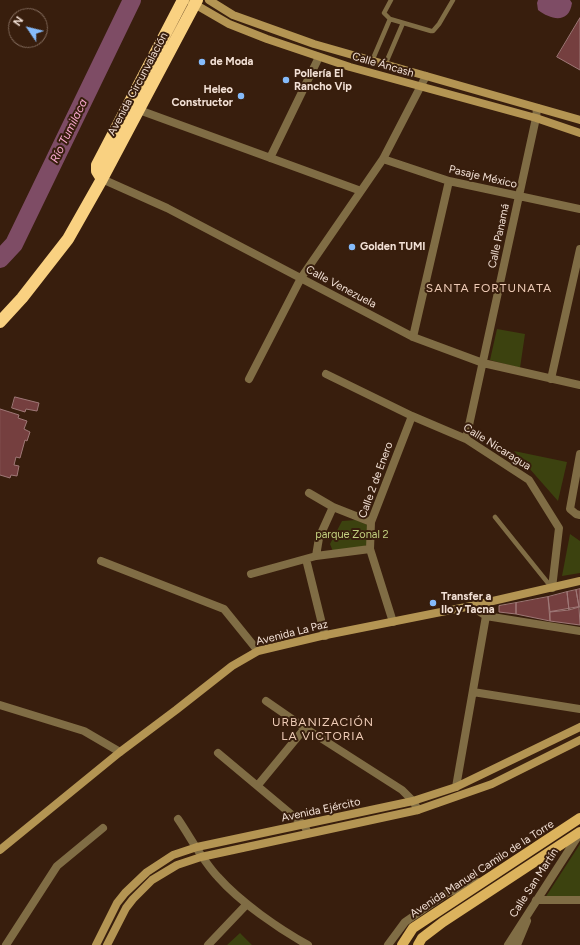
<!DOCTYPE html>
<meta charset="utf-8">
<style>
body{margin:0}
#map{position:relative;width:580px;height:945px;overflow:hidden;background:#381e0d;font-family:Figtree,sans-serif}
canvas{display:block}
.north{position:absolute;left:8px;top:8px;width:40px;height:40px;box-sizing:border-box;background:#381e0d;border:1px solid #836c5d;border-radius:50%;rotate:305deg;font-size:11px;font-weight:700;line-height:16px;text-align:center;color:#f3e1d6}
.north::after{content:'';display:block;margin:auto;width:14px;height:18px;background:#85bbfb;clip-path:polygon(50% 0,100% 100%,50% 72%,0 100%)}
</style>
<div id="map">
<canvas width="580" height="945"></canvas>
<div class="north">N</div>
</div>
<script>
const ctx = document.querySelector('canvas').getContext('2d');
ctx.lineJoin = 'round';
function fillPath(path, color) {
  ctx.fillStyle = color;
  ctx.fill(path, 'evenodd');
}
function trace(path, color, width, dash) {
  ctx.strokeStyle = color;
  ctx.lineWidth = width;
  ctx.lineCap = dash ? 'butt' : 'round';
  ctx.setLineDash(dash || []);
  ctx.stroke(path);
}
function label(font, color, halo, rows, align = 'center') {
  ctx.font = font + ' Figtree,sans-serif';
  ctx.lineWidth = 4;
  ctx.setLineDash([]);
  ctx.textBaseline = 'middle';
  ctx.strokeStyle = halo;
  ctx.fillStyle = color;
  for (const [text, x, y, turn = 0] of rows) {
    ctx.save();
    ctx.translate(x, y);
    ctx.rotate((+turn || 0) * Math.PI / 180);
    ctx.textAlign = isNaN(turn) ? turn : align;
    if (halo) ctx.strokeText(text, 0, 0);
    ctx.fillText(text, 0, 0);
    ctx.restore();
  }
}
fillPath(new Path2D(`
 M497,329L525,334L520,368L490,360Z
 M514,451L567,462L558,501Z
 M356,520L370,526V544L361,547L334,554L330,544L342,521Z
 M570,534L580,541V573L562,576Z
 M580,844V898H545Z
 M240,933L252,945H227Z`), '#3c420f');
fillPath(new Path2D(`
 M538,0H570L572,3C569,24 551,20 538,10L537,3Z`), '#7e4c65');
trace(new Path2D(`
 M0,259L14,244L132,0`), '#7e4c65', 18);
const building = new Path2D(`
 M580,18V70L557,57Z
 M15,397L39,403L37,411L26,409L25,412L12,408Z
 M0,409L19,415L18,418L27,421L24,429L30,432L27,441L25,440L20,458L16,457L14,465L19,466L17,476L11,475L10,478L0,475Z
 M580,589V607H579L576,590Z
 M576,590L579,607L569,610L567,592Z
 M567,592L569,610L550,612L548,597Z
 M548,597L550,621L516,614V603Z
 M516,603V614L499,612V606Z
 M579,607L580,625L550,621V612Z`);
fillPath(building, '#753f3f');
trace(building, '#9f7877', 1);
trace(new Path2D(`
 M391,0L384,13L390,19L431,31H433L439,24L453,0
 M372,61L390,19
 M385,65L403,23
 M495,517L552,588`), '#806d45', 4.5);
trace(new Path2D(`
 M139,110L361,191
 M270,158L319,57
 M383,159L449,181L580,209
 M102,179L167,208L413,337L483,363L580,385
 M413,337L449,181
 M326,374L412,416L466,439L529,480L559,528L552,588
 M249,379L301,278L383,159L426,76
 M551,379L580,249
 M466,439L536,118L537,108
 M580,454L570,509L576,514L580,515
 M309,493L333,507L371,522
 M316,556L319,538L333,507
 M306,559L325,636
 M101,561L224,609L258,651
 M251,574L316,556L370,549
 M471,606L486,616L580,631
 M393,622L370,549L371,522L412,416
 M473,692L580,709
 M266,701L305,728L402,790L413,801L418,810
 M0,705L84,731L120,752
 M218,753L304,825L308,833
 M258,785L305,728
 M456,787L486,616
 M178,819C191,838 202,860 218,877C240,902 279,929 308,945
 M535,903L536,900H580
 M6,945L57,866L103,828
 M208,945L247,904
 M388,945L405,922L447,893L478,882
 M508,945L580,833
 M517,945L527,921`), '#806d45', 8);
trace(new Path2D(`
 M209,0L233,15L314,44L580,120
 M191,2L229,24L267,39L350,67L536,118L580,133
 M0,850L120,752L176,710L232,666L258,651L321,636L471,606L580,581
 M96,945L117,903L125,893L147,872L173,855L197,847L413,801L456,787L580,727
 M107,945L126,908L133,899L152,880L177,865L201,857L418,810L492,784L580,740`), '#b49553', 8);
trace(new Path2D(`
 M402,945L413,928L580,818
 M418,945L422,938L443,922L580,832`), '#dcb35d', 10);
trace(new Path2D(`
 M102,179L97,171V165L183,0
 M0,322L22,298L68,239L102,179L197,0`), '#f9d181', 12);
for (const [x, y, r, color] of [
 [202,62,4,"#85bbfb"],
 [286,80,4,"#85bbfb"],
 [241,96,4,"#85bbfb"],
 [352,247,4,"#85bbfb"],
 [433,603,4,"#85bbfb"]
]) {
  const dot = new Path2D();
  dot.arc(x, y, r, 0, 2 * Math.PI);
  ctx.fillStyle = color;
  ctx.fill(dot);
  trace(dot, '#381e0d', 1.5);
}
label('bold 11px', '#f3e1d6', '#381e0d', [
 ["de Moda",210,62],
 ["Pollería El",294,74],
 ["Rancho Vip",294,87],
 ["Heleo",233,90,"right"],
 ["Constructor",233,103,"right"],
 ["Golden TUMI",360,247],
 ["Transfer a",441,597],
 ["Ilo y Tacna",441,610]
], 'left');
label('11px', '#f3e1d6', '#381e0d', [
 ["Calle Áncash",383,65,16],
 ["Avenida Circunvalación",138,84,-62],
 ["Pasaje México",483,177,13],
 ["Calle Panamá",499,236,-78],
 ["Calle Venezuela",341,287,28],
 ["Calle Nicaragua",497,447,32],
 ["Calle 2 de Enero",376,480,-70],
 ["Avenida La Paz",292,633,-14],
 ["Avenida Ejército",321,810,-12],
 ["Avenida Manuel Camilo de la Torre",482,869,-33],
 ["Calle San Martín",534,883,-57]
]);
label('11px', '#c2cf7e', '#381e0d', [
 ["parque Zonal 2",352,535]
]);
label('italic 12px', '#f8a8cf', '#381e0d', [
 ["Río Tumilaca",69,131,-64]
]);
ctx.letterSpacing = '1px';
label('12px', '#eecbb6', '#381e0d', [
 ["SANTA FORTUNATA",489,288],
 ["URBANIZACIÓN",323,722],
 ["LA VICTORIA",323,736]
]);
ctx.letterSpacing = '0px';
</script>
